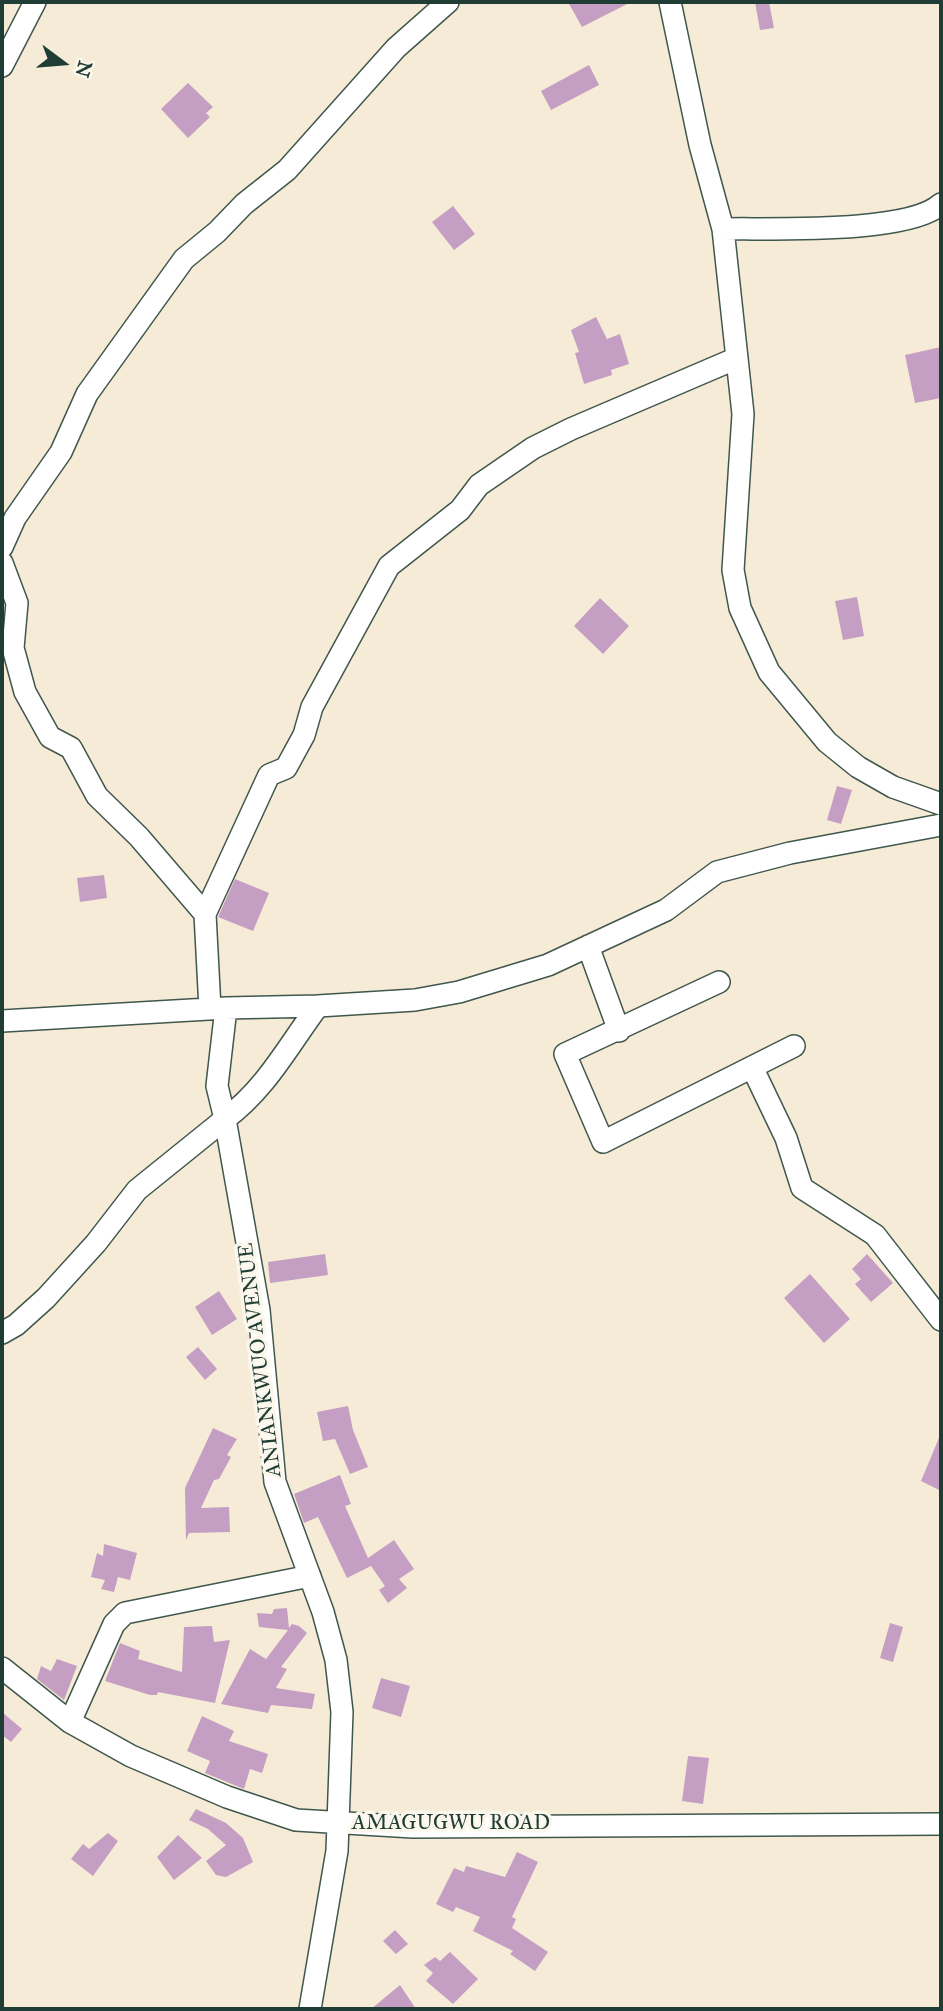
<!DOCTYPE html>
<style>
body{margin:0}
#map{position:relative;width:943px;height:2011px;overflow:hidden;background:#f6ebd6;font-family:"IM FELL Great Primer",serif}
canvas{display:block}
.frame{position:absolute;inset:0;border:4px solid #1f3d34;pointer-events:none}
.north{position:absolute;left:28px;top:28px;width:70px;height:70px;-webkit-text-stroke:5px #fbf7ec;paint-order:stroke;rotate:106deg;font-size:19px;font-weight:700;line-height:28px;text-align:center;color:#1f3d34}
.north::after{content:'';display:block;margin:auto;width:24px;height:32px;background:#1f3d34;clip-path:polygon(50% 0,100% 100%,50% 72%,0 100%)}
</style>
<div id="map">
<canvas width="943" height="2011"></canvas>
<div class="frame"></div>
<div class="north">N</div>
</div>
<script>
const ctx = document.querySelector('canvas').getContext('2d');
ctx.lineJoin = 'round';
function fillPath(path, color) {
  ctx.fillStyle = color;
  ctx.fill(path, 'evenodd');
}
function trace(path, color, width, dash) {
  ctx.strokeStyle = color;
  ctx.lineWidth = width;
  ctx.lineCap = dash ? 'butt' : 'round';
  ctx.setLineDash(dash || []);
  ctx.stroke(path);
}
function label(font, color, halo, rows, align = 'center') {
  ctx.font = font + ' "IM FELL Great Primer",serif';
  ctx.lineWidth = 7;
  ctx.setLineDash([]);
  ctx.textBaseline = 'middle';
  ctx.strokeStyle = halo;
  ctx.fillStyle = color;
  for (const [text, x, y, turn = 0] of rows) {
    ctx.save();
    ctx.translate(x, y);
    ctx.rotate((+turn || 0) * Math.PI / 180);
    ctx.textAlign = isNaN(turn) ? turn : align;
    if (halo) ctx.strokeText(text, 0, 0);
    ctx.fillText(text, 0, 0);
    ctx.restore();
  }
}
fillPath(new Path2D(`
 M568,2H631L582,27Z
 M755,2H769L774,28L760,30Z
 M589,65L599,85L551,110L541,91Z
 M188,83L213,107L206,113L210,117L188,138L161,109Z
 M453,206L475,234L454,250L432,222Z
 M596,317L607,339L620,334L629,364L611,370L612,375L584,384L575,353L579,352L571,330Z
 M941,347V398L915,403L905,355Z
 M857,597L864,636L843,640L835,601Z
 M600,598L629,626L603,654L574,626Z
 M837,786L852,790L841,824L827,820Z
 M104,875L107,898L80,902L77,878Z
 M235,879L269,893L253,931L218,917Z
 M325,1254L328,1275L270,1283L268,1262Z
 M867,1254L893,1283L871,1302L855,1284L861,1279L852,1269Z
 M810,1274L850,1319L824,1343L784,1298Z
 M219,1291L237,1319L212,1335L195,1307Z
 M198,1347L217,1369L205,1380L186,1357Z
 M348,1406L353,1430L368,1467L350,1474L335,1439L323,1441L317,1412Z
 M213,1428L237,1439L227,1455L231,1457L219,1479L214,1480L201,1508L229,1507L230,1532L189,1533L186,1540L185,1488Z
 M941,1433V1491L921,1481Z
 M340,1475L351,1504L345,1506L368,1558L394,1540L414,1569L399,1579L407,1588L388,1603L379,1590L385,1586L371,1566L347,1578L318,1517L304,1523L294,1494Z
 M104,1544L137,1553L130,1580L118,1577L114,1592L101,1589L105,1580L91,1577L97,1553L103,1556Z
 M287,1608L289,1628L292,1624L299,1626L307,1633L281,1667L287,1669L276,1688L315,1694L312,1709L271,1705L268,1713L221,1704L250,1649L266,1659L288,1630L259,1627L257,1613L272,1614L274,1609Z
 M890,1623L903,1627L893,1662L880,1658Z
 M212,1626L214,1642L230,1640L215,1703L158,1692L157,1695H150L105,1681L120,1643L140,1651L138,1659L182,1672L184,1627Z
 M57,1659L77,1666L64,1700L37,1679L41,1666L51,1671Z
 M381,1678L410,1686L401,1717L372,1708Z
 M2,1712L22,1729L11,1742L2,1735Z
 M202,1716L234,1731L229,1741L268,1754L262,1773L250,1769L244,1789L205,1773L210,1761L187,1751Z
 M688,1756L709,1758L703,1804L682,1801Z
 M196,1809L226,1823L243,1838L253,1862L226,1877L216,1875L206,1861L226,1845L208,1829L189,1820Z
 M108,1833L118,1841L93,1876L71,1859L83,1844L89,1849Z
 M178,1835L202,1858L174,1880L157,1857Z
 M517,1852L538,1862L512,1917L516,1919L512,1928L548,1952L535,1971L510,1954L513,1951L473,1931L480,1917L456,1907L453,1912L436,1904L454,1868L464,1872L466,1866L505,1877Z
 M395,1930L408,1944L396,1954L383,1941Z
 M450,1952L478,1979L453,2004L426,1981L433,1973L424,1965L435,1957L440,1961Z
 M400,1985L416,2009H371Z`), '#c59fc3');
const minor = new Path2D(`
 M670,2L700,145L723,229L743,414L733,570L740,608L769,672L827,742L858,767L893,787L941,804
 M2,66L35,2
 M723,229C771,228 908,234 941,204
 M2,547L15,518L61,452L87,394L184,259L217,232L244,204L287,170L396,48L448,2
 M2,563L17,603L13,648L25,692L50,737L71,748L97,796L139,837L205,914L210,1009
 M205,914L269,775L286,768L304,735L312,707L389,566L460,510L479,485L533,448L571,429L737,358
 M588,946L619,1031
 M719,982L565,1054L603,1142L794,1046
 M2,1021L226,1008L318,1006L415,1000L459,992L548,965L666,910L717,872L790,853L941,825
 M752,1067L786,1138L802,1188L875,1235L941,1320
 M2,1333L16,1325L46,1298L96,1243L137,1190L225,1119L217,1086L226,1008
 M2,1668L70,1722L131,1756L227,1797L296,1820L413,1827L941,1824
 M70,1722L114,1624L125,1613L310,1576
 M310,2009L337,1851L342,1712L336,1660L323,1612L275,1482L259,1310L225,1119C266,1089 288,1046 318,1006`);
trace(minor, '#3f574c', 24);
trace(minor, '#fff', 21);
label('21px', '#1f3d34', '#fbf7ec', [
 ["ANIANKWUO AVENUE",261,1360,-97],
 ["AMAGUGWU ROAD",451,1824]
]);
</script>
